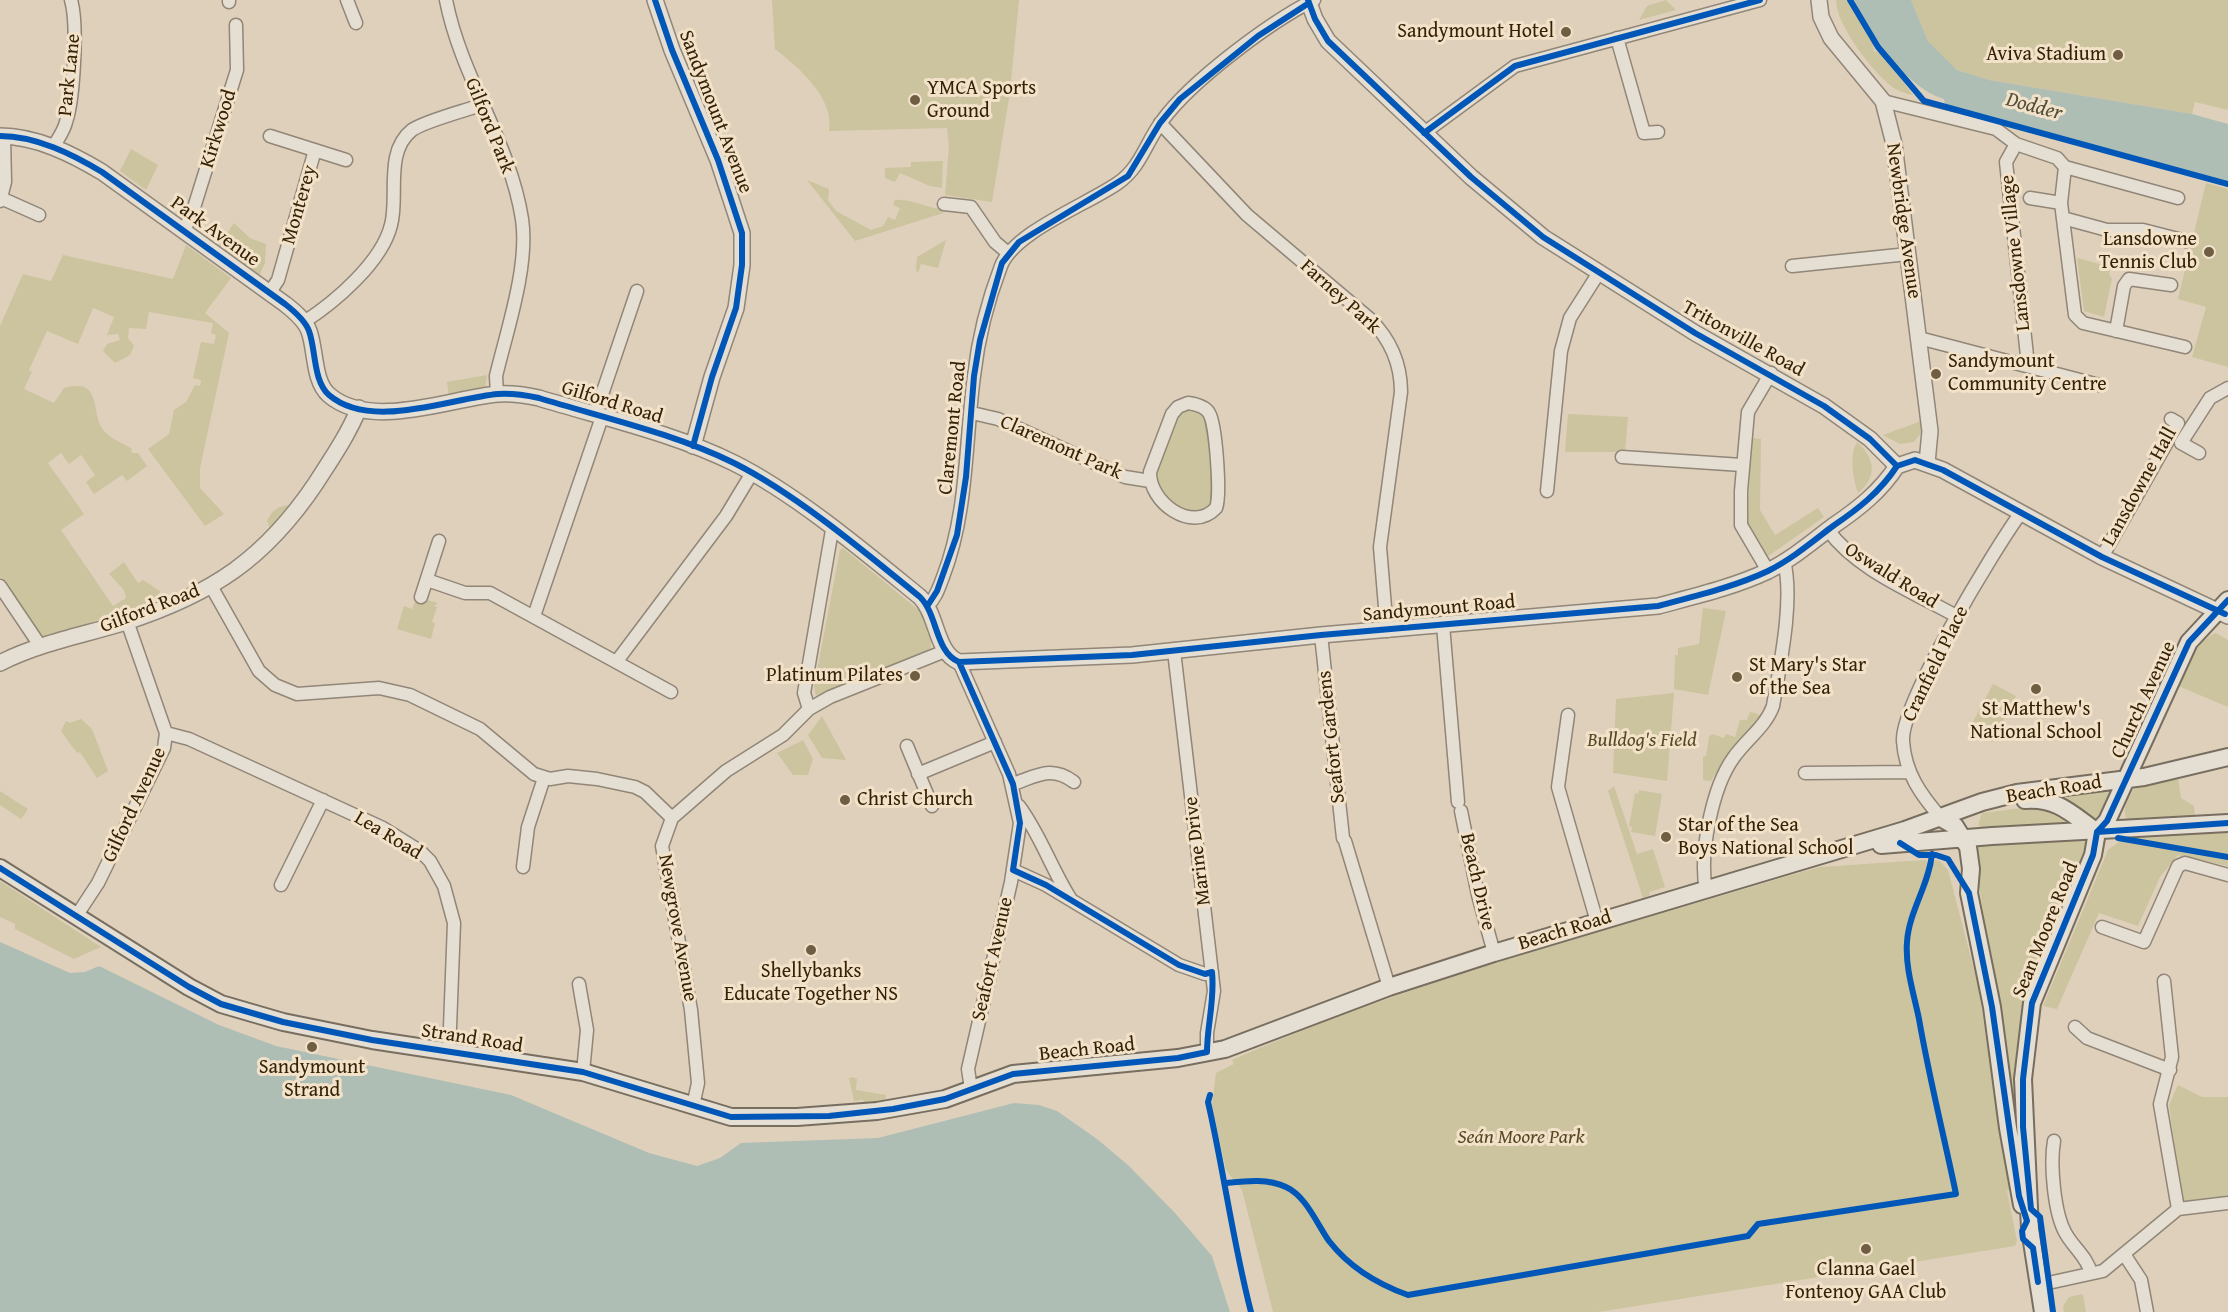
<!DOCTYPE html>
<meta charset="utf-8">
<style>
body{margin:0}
canvas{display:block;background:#ded0bb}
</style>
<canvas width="2228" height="1312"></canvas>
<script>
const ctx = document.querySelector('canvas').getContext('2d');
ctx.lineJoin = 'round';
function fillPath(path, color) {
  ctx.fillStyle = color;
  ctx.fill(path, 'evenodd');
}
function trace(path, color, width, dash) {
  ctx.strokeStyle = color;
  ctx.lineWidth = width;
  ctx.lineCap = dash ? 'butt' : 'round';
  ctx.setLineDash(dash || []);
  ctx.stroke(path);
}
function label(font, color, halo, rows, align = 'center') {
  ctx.font = font + ' "Gentium Book Plus",serif';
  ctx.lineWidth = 6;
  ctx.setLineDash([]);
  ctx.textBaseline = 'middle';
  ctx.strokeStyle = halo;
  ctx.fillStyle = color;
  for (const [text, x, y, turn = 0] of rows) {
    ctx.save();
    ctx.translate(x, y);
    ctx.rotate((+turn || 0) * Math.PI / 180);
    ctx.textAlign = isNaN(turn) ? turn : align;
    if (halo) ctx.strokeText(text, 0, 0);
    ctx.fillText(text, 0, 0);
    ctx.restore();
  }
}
fillPath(new Path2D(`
 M772,0H1019L1010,92L992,202L945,195L949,146L947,128L829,131C835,98 798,67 775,49Z
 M1666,0L1676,10L1639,20L1647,6Z
 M1836,0H1846L1850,4L1873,43L1874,51L1881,53L1913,95C1905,93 1897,91 1891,86C1872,71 1836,25 1836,0Z
 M1911,0H2228V110L2195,102L2192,114L1989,80L1957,70L1928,41Z
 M131,149L158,165L146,190L120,171Z
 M943,161L942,188L930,186L900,173L895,182L885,178V168L911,167V162Z
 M807,180L829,189L828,200L836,211L871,230L883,226L888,217L895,220L900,208L893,205L895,200C912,198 926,209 944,209L943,213L855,241Z
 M2206,183L2228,189V367L2192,357L2206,307L2178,299Z
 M234,223L250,238L266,244L265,263L259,276L219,245Z
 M946,240L938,268L921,264L918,273L916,270L917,257Z
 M186,245L231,278L205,313L229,333L200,468V488L224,514L205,526L148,449L169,434L174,410L186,402L195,385L200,386L201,380L193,378L201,342L214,344L216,335L211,333L213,323L149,312L146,329L129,328L128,338L134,346L130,355L115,363L103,351L107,344L120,340L118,334L107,335L114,317L93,308L78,344L47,331L29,370L32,372L24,389L54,403L64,388C99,378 92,405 100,425C106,437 120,442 131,448L132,453H138L147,466L127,481L122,475L94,494L86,482L95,475L81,455L69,464L61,453L48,463L84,514L61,530L113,606L126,598L124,590L109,574L124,562L138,583L143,580L160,591L156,601L43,638L0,577V326L23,274L51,281L63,255L173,279Z
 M2077,258L2111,267L2109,274L2112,279L2104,317L2084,311Z
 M487,375L485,388L449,396L447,382Z
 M1185,409L1199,411L1205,416L1215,494L1213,504L1200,514C1180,510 1161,498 1156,477L1179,412Z
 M1568,414L1628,417L1625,452H1565Z
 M1921,421V433L1914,442L1900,444L1883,435Z
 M1751,438L1761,439L1760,510L1775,535L1818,508L1824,517L1767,557L1748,523Z
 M1857,442C1875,458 1878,477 1858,493C1853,478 1849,456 1857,442Z
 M290,505L270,529L267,521C272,510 278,506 290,505Z
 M843,548L926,616L933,636L929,655L816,696L814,686L840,550Z
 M417,597L438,603L434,606L437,607L432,622L435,623L431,639L397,629L404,606L412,609Z
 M1703,608L1726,611L1708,695L1674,689L1675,655H1678V648L1699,644Z
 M2216,633L2228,640V707L2176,685C2185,668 2196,641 2216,633Z
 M1993,684L2016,696L1992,742L1969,729Z
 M1674,693L1667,781L1613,773L1616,699Z
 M1750,712L1758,714L1761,718L1722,763L1711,781L1703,780V757L1706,756L1709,737L1712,734L1724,738L1726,734L1735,737L1740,720H1747Z
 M822,716L846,760L822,758L808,735Z
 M81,719L92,729L108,771L97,778L80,752L77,753L61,731L66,721L70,723Z
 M803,740L813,759L808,775H793L777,753Z
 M2178,778L2181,798L2194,806L2195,819L2186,820L2183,816L2128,820C2120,809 2129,799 2134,788Z
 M1614,786L1637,854L1653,849L1665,887L1649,892L1650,895L1643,898L1608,791Z
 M2112,788L2098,823L2059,796Z
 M1639,790L1662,794L1655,836L1631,832L1632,827L1629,826L1635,793L1638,794Z
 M0,791L28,809L21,819L0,805Z
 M2038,806L2048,808L2076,824L1985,829L1978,825L1982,813Z
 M2228,830V866L2178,855L2160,877L2138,926L2099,913L2057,1009L2043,1006L2108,850L2130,834Z
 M2085,840L2087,852L2019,1051L2016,1125L1973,846Z
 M1925,860L1933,865L1935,860L1940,861L1948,870L1978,985L2009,1190L2007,1191L2017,1241L2015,1246L1598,1312H1273L1242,1190L1226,1170L1212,1106L1216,1073L1234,1064L1232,1060C1411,981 1601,932 1788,876L1820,867Z
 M0,881L101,947L74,959L15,929V924L0,917Z
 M853,1077L857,1079L856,1090L886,1095L885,1100L864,1103L863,1100L854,1101L849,1078Z
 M2178,1085L2202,1097H2228V1197L2183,1204L2169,1105Z
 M2083,1294L2086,1312H2064L2063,1306L2069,1297Z`), '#ccc49e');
fillPath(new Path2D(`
 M1854,0H1911L1928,41L1957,70L1989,80L2192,114L2228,124V183L1945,104L1944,99C1910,90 1866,33 1854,0Z
 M0,942L70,973L85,972L99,966L219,1025L276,1046L511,1095L649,1153L697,1166L720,1158L741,1143L878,1138L1014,1103L1039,1105L1057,1111L1097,1139L1129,1166L1175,1213L1212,1256L1230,1312H0Z`), '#aebeb4');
const minor = new Path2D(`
 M229,0V2
 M347,0L356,23
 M446,0C461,77 510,142 522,219C529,266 507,330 496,376L497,394
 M1617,38L1644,133L1658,132
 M1883,101L1996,129L2016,144L2057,158L2065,167L2061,203L2075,315L2083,323L2185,347
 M1160,123L1247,215L1370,319C1390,339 1401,364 1401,392L1380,547L1387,631
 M1424,133L1515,66L1760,0
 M270,136L346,160
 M2016,144L2006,162L2028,365
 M53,148C57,140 64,131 66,122C74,98 78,23 71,0
 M2065,167L2178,198
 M1,198L39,215
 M2030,198L2061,203
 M0,201L5,182L4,136
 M944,204L971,207L995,242L1008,253
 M2063,218L2107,230H2143L2186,241
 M184,230L192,214L237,70L236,25
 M1792,266L1908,254
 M270,292L278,280L315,150
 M304,322C335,302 382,262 391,225C399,196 384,152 412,130C425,121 464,111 481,105
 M2116,331L2124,286L2129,279L2171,285
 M1919,338L2099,385
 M1188,403C1195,404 1205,406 1209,413C1216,424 1221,496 1216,508C1192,534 1149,502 1150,472L1172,414L1178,407Z
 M972,413L998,419L1125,477L1150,481
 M595,415L637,291
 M2199,453L2181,443L2210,398L2228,388
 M1622,457L1742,465
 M1547,491L1561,351L1570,318L1598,274
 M1828,530C1858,571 1914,592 1958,617
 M2102,557L2178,423L2171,419
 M1768,571L1741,525V491L1748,412L1771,373
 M427,580L465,593H490L671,692
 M0,586L41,647
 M211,586L259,671L275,685L297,694L379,688L410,695L480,729L534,774L550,779L568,776L597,779L635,787L645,792L672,818
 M421,597L439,541
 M928,605C936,598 939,587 943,577C968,512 965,444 974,376C978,340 988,300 1001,266C1014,232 1088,204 1118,183C1141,167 1146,142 1162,121C1191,81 1270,22 1314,0
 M534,616L602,417
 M1443,625L1458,802
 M1321,635L1343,838
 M1174,651L1214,991L1207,1033V1052
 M617,661L726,516L752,473
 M959,662L1009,774L1020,823L1011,882L968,1069L971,1089
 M809,709L804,693L832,530
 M1568,715L1558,787L1597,922
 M166,733L189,739L383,828L420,851L430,861L444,886L454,923L449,1053
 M907,746L932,806
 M1805,773L1909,772
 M918,774L995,742
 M1013,784C1037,776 1051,765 1074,782
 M1019,806C1040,834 1051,868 1070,898
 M1461,811L1478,895L1494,953
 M1941,818C1921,795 1905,773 1903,741C1901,703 1994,550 2020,514
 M1345,841L1389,987
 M523,867L528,827L544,778
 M1013,870L1046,885L1179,965L1205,974L1212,972
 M281,885L323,800
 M1706,890C1699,854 1712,787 1734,757C1747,739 1766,726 1773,706C1780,665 1794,600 1784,561
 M77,915L98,883L164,748L166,733L127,621
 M2102,927L2144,942L2178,866L2185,863L2228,875
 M2164,981L2172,1057L2160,1104L2178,1209
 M579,984L587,1030L583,1072
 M2075,1027L2087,1038L2170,1070
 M693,1106L698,1083L691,1010L662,846L672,818L726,771L783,735L809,709L830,697L945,651
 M2054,1141C2050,1164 2054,1214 2066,1234C2074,1248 2087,1257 2091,1273
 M2124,1254L2141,1280L2147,1312
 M2039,1285L2103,1271L2178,1209L2228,1203`);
const tertiary = new Path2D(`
 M655,0L672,50L718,160L742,233V265L736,308L712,377L693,446
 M1308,0L1315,19L1328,41L1471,177L1543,237L1695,333L1824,406L1870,439L1897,466
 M1819,0L1821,17L1831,38L1883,101L1894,144L1930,431L1927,463
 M0,136C36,136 72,154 102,172L285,304C294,311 305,320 309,331C316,350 313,381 329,395C371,431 451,398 498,394C512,393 525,395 539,398C604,418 673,433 734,463C796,494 866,553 920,597C938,615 935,652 959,662L1132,655L1321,635L1658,606C1695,596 1734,587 1768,571C1792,559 1812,542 1833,526C1858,509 1880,492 1897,466
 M1897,466L1915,460L1943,470L2102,557L2228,616
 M0,663C39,643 84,635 126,622C212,594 265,559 316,483C332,458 348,435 359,408`);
const secondary = new Path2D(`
 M2025,800C2057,797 2073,815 2097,832
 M1941,818L1955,826L1968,847L1971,869L1969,893L1992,1007L2008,1128L2022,1205
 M1881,845L1992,836L2228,823
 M0,868L189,987L221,1004L283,1022L372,1040L583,1072L731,1117H797L877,1111L945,1099L1013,1074L1178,1058L1225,1049L1389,987L1494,953L1905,830L1982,802L2017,793L2144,777L2228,757
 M2043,1312L2030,1229L2023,1079L2032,1003L2093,855L2097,832L2107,821L2189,642L2228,600`);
trace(minor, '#918677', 15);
trace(tertiary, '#918677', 18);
trace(secondary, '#786e5f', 20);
trace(minor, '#e5ded3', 12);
trace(tertiary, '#e5ded3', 15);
trace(secondary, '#e5ded3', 16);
trace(new Path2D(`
 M655,0L672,50L718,160L742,233V265L736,308L712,377L693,446
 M1308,0L1315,19L1328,41L1471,177L1543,237L1695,333L1824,406L1870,439L1897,466
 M1850,0L1878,47L1924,101L2228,184
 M1424,133L1515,66L1760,0
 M0,136C36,136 72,154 102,172L285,304C294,311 305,320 309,331C316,350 313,381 329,395C371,431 451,398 498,394C512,393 525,395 539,398C604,418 673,433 734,463C796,494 866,553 920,597C938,615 935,652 959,662L1132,655L1321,635L1658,606C1695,596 1734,587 1768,571C1792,559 1812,542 1833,526C1858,509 1880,492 1897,466
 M1897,466L1915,460L1943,470L2102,557L2225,614
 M928,605L937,591L957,535L966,477L974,376L980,340L1002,263L1019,242L1128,176L1160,123L1180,99L1258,36L1309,3
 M2097,832L2228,823
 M2118,838L2228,857
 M1900,843L1919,855H1936L1948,859L1969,893L1992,1007L2019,1196L2027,1221L2022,1231L2023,1239L2033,1248L2038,1282
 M0,868L189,987L221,1004L283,1022L372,1040L583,1072L731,1117L829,1116L893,1109L945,1099L1013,1074L1178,1058L1207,1052C1207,1025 1215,1000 1212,972L1205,974L1179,965L1046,885L1013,870L1020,823L1013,784L959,662
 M1210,1095L1208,1102C1224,1172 1233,1243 1251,1312
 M1226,1183C1245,1181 1268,1178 1286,1187C1306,1196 1317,1224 1329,1241C1350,1268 1377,1284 1408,1295L1748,1236L1758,1224L1956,1194C1944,1136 1929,1077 1919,1019C1914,994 1905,968 1907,942C1909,911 1929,885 1932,854
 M2053,1312L2040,1217L2031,1209L2023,1127V1079L2032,1003L2093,855L2097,832L2107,821L2189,642L2228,600`), '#0057b8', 6);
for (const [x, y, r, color] of [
 [1566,32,6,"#705e43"],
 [2118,55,6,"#705e43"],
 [915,100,6,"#705e43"],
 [2209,252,6,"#705e43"],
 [1936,374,6,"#705e43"],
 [915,676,6,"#705e43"],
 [1737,677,6,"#705e43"],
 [2036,689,6,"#705e43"],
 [845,800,6,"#705e43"],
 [1666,837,6,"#705e43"],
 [811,950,6,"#705e43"],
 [312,1047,6,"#705e43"],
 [1866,1249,6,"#705e43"]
]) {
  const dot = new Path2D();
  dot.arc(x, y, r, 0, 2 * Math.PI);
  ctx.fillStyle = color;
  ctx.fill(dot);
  trace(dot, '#f3e2ca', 2);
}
label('20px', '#352103', '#f3e2ca', [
 ["Sandymount Hotel",1554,32,"right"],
 ["Aviva Stadium",2106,55,"right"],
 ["YMCA Sports",927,89],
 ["Ground",927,112],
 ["Lansdowne",2197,240,"right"],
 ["Tennis Club",2197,263,"right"],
 ["Sandymount",1948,362],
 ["Community Centre",1948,385],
 ["St Mary's Star",1749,666],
 ["of the Sea",1749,689],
 ["Platinum Pilates",903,676,"right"],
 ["St Matthew's",2036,710,"center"],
 ["National School",2036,733,"center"],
 ["Christ Church",857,800],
 ["Star of the Sea",1678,826],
 ["Boys National School",1678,849],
 ["Shellybanks",811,972,"center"],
 ["Educate Together NS",811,995,"center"],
 ["Sandymount",312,1068,"center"],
 ["Strand",312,1091,"center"],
 ["Clanna Gael",1866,1270,"center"],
 ["Fontenoy GAA Club",1866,1293,"center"]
], 'left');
label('20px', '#352103', '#f3e2ca', [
 ["Park Lane",70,75,-84],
 ["Sandymount Avenue",715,112,69],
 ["Gilford Park",489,126,68],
 ["Kirkwood",219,129,-73],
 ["Monterey",300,205,-74],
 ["Newbridge Avenue",1903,221,82],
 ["Park Avenue",215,232,36],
 ["Lansdowne Village",2016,253,-96],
 ["Farney Park",1340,297,42],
 ["Tritonville Road",1743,339,29],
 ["Gilford Road",612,403,17],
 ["Claremont Road",953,428,-84],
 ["Claremont Park",1061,448,24],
 ["Lansdowne Hall",2140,487,-61],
 ["Oswald Road",1891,576,32],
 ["Gilford Road",150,609,-21],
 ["Sandymount Road",1439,609,-5],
 ["Cranfield Place",1936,664,-64],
 ["Church Avenue",2144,700,-65],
 ["Seafort Gardens",1332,737,-96],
 ["Beach Road",2054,790,-9],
 ["Gilford Avenue",135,805,-65],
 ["Lea Road",388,836,31],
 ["Marine Drive",1198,851,-97],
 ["Beach Drive",1477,882,77],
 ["Newgrove Avenue",677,928,80],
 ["Sean Moore Road",2046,930,-68],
 ["Beach Road",1565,931,-17],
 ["Seafort Avenue",993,959,-77],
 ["Strand Road",472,1039,9],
 ["Beach Road",1087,1050,-6]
]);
label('italic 20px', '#574824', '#f3e2ca', [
 ["Bulldog's Field",1642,741],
 ["Seán Moore Park",1521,1138]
]);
label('italic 21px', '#534e37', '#f3e2ca', [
 ["Dodder",2034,107,15]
]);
</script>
